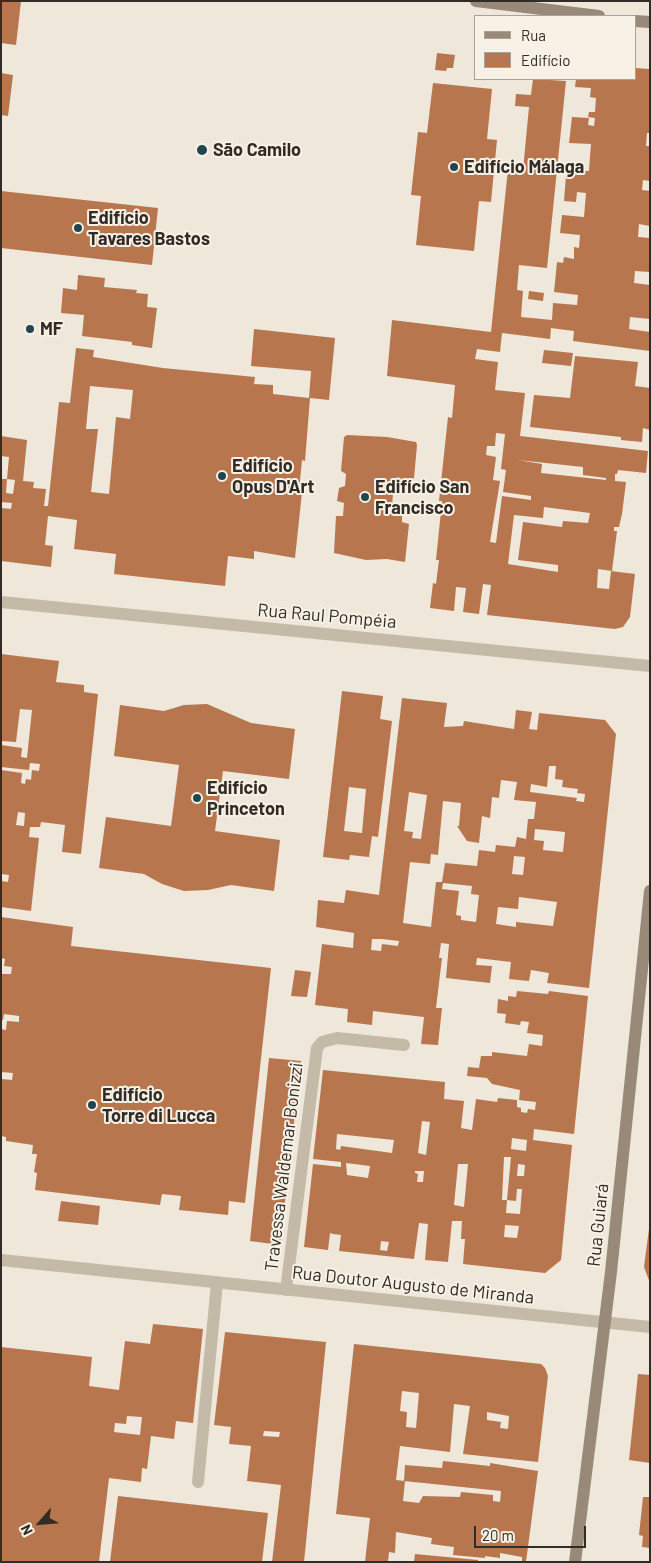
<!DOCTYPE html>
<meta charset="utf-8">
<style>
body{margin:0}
#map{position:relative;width:651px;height:1563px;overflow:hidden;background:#eee7da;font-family:Barlow,sans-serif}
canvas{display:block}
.frame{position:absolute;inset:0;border:2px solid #322c27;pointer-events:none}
.legend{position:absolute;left:474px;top:15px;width:162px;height:65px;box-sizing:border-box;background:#f7f1e6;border:1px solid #a8a29a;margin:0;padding:6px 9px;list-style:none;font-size:15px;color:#322c27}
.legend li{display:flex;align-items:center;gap:10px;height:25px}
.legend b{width:25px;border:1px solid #a8a29a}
.north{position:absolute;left:15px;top:1498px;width:50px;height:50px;-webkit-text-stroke:4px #f7f1e6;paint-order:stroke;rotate:243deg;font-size:14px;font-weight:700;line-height:20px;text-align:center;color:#322c27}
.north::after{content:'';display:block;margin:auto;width:18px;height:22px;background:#322c27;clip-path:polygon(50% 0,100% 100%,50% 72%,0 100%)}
.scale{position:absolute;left:474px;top:1526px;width:112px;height:22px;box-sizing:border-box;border:2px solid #322c27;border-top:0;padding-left:6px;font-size:15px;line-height:18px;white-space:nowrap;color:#322c27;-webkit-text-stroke:4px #f7f1e6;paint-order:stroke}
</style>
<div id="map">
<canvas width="651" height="1563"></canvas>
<div class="frame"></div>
<ul class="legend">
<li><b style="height:6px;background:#988979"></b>Rua</li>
<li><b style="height:14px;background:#b8764e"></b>Edifício</li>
</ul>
<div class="north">N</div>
<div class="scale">20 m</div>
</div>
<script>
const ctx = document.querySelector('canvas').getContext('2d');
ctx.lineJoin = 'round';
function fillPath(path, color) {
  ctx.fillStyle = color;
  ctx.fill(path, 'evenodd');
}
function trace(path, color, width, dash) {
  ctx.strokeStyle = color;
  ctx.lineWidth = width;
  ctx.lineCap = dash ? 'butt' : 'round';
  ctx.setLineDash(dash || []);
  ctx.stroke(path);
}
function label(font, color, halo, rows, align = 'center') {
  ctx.font = font + ' Barlow,sans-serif';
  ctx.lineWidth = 4;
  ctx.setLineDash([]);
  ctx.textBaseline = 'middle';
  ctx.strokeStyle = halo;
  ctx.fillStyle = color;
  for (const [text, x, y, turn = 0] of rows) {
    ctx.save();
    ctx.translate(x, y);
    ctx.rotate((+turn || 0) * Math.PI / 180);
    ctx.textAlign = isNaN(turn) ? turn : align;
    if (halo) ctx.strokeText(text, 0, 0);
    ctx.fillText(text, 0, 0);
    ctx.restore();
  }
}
fillPath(new Path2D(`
 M1,1H21L16,45L1,43Z
 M437,53L455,55L453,68H447L446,71L435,70Z
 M635,68L650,69V133H647L646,146H650V181L643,180L642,190L650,191V226L639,224L638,237L650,238V272L635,271L634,283L650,285V319L630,317L629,329L650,332V351L573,341L574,331L551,328L550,339L502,333L500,352L477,349L475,359L498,362L495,390L525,393L520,436L648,451L646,473L618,470L617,474H615V481L626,482L622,514L619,527H614V531H617L612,571L598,569L597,588L609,589L611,571L635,574L630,617L623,627L615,629L487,615L491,585L483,584L479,614L463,612L466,588L456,587L454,611L430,608L433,583L436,584L439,560H436L442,501H439L448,417L452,418L455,385L387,376L392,320L491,332L508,169L523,170L529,107L515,106L516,94L531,95L533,79L566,81L547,268L519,265L517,290L523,291L521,317L552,320L553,303L577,305L578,295L554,292L557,262L563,263L564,257L574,259V247L579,248L580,235L560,233L562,215L584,217L586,193L577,192L576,202L564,201L567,163L585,165L584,171H589L590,156L591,144L569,143L572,117L589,118L588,125L594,126L595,118L588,117L589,112H595L596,98L590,97L591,88L575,87L576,79H635ZM496,433L505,434L501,469L506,470L503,492L531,496V500L502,496L496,543L490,542L500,481L493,480L496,457L486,455L487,446H495ZM518,460L583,467V475L606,478V480L541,473L542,464ZM544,507L590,513L588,523L563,521L562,527L523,522L518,560L558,565V572L508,564L514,515L543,518Z
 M1,73L13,75L8,116L1,115Z
 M433,83L492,89L487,139L497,140L491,202L479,201L474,251L416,245L421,196L411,195L418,132L427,133Z
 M1,191L158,208L152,265L1,248Z
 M78,275L105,278L104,287L137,290L136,293L148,294L147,307L157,308L152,348L132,345V342L82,336L84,315L61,313L63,288L77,290Z
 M529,291L544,293L543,301L528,299Z
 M254,329L335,338L329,400L310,398L305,461L302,460L299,491L302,492L295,558L254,551V559L228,556L225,586L114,574L116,554L74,549L77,520L48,516L45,545L53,546L51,567L1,561V508L11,509L12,503L1,502V479H7L6,493L13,494L15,480L7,479L9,457L1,456V436L27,440L23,481L34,482L33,488L46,489L44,506H48L59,402L70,403L76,348L94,350L93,357L163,368L255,377L254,384L273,385V394L309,398L311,371L251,366ZM90,386L133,390L130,419L116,417L109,494L91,492L98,429H86Z
 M544,350L573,353L571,366L542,363Z
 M575,356L638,362L635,386L650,388V430L643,428L642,442L621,440V437L530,427L534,395L570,398Z
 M347,435L387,437L416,442L417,445L414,478L406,484V492L393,493L392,507L402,508V522L409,524L405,562L387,559L366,560L334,553L336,516H343L344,503L337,501L339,488L345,486L346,474L341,471L344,437Z
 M1,654L59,661L56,682L84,685V692L98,694L81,854L62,852L65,825L41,822L40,827H30L29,837L39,838L31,911L1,907V881L8,882L9,875L1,874V770L22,773L21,783L25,784L26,779L31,780L32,770L39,771L40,764L30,763L29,770L1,767V745L22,748L21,757L27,758L32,710L20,709L16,742L1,741ZM18,812L25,813L24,826L16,825Z
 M342,691L383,696L380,719L392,721L378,837L372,836L369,857L350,855L349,860L323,857ZM349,787L366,789L362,833L344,831Z
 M402,698L447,703L444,727L463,726L464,721L514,729L516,710L532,712L529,729L537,730L539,713L605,720L616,734L589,988L547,983L549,973L531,970L529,981L509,979L511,962L477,958L476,965L492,966L490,983L446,978L449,944L441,943L439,958H442L436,1008H442L438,1045L421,1044L424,1017L373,1011L372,1025L347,1022L348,1009L315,1005L322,944L353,948L354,933L316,927L318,900L344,903L346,890L379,895ZM549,766H556L555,779L563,780L562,787L578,789L577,793L585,794L584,802L576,801L577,798L530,792L531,784L547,787ZM501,780L517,782L514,800L536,802L534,819H528L526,839L517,837L515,847L496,845L495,852L479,850L477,866L445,863L442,882H436L431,927L403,923L410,862L430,864L431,854L438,855L443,801L461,803L459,826H457L467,841L479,843L482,816L490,818L492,797L499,798ZM409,792L427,795L421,839L412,838L413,832L404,831ZM535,829L565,832L563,852L543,850L544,841L534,840ZM514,856L525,857L523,875L512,874ZM443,883L472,886L471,894L479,895L476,922L461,920V916L456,915L459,891L442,889ZM519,897L557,902L553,926L516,922V927L496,924L498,907L518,909ZM372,939H382L399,941L398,946L382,944L381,951L371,950Z
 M207,704L251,723L295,729L289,779L223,771L215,831L280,840L274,891L231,885L208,890L184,891L162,884L144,874L99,868L106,817L171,826L179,765L114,756L120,705L164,711L184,705Z
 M1,917L73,927L71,946L271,968L245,1203L229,1201L228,1215L179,1210L181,1196L162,1194L160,1205L35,1190L37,1173L34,1172L37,1154H32L33,1145L6,1141V1137L1,1136V1079L12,1080L13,1073L1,1072V1029L6,1030L7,1021L19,1022V1016L4,1014L3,1020H1V974H11L12,967L4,966L5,959L1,958Z
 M295,970L311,972L307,997L291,996Z
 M517,991L548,994L549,991L588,996L574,1134L534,1129L533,1140L572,1145L561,1260L545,1273L463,1264L465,1239H461L462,1221H452L448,1262L425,1260L428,1224L419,1223L414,1259L339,1251L341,1235L333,1234L330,1233L328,1250L304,1247L313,1164L341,1167V1162L313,1159L323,1070L445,1082L444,1099L464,1101L461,1128L472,1130L476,1099L497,1102L498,1098L517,1100V1107L521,1108V1112L527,1113L528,1109L535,1110L536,1102L519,1100L520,1090L492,1084L487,1078L467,1076L468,1067L479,1068L481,1056H492V1052L527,1056L529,1044L542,1046L543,1035L527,1033L529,1022L521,1021L520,1025L505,1023L506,1014L497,1013L498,999L508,1001V996L516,997ZM422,1121L430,1122L426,1155L418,1153ZM337,1134L394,1140L392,1153L341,1146L340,1150L336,1149ZM512,1138L527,1140L526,1151L511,1149ZM504,1157H511L507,1200L516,1201L517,1189H522L520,1214L506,1213L507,1200H502ZM346,1163L370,1166L368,1178L347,1175ZM458,1164H468L464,1207L454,1205ZM518,1164L525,1165L524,1176H517ZM415,1171H424L423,1182H417L418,1174L415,1173ZM505,1225L519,1226L517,1238L504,1237ZM381,1241L389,1242L387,1251L380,1250Z
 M269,1058L301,1061L280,1245L250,1241Z
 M61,1201L100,1206L98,1225L58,1221Z
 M649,1229H650V1283L644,1267Z
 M153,1324L203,1329L193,1423L176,1421L174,1439L151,1436L147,1469L142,1468L141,1482L109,1478L99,1562H1V1347L92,1357L89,1386L119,1390L125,1341L150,1344ZM127,1416L142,1417L140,1435L114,1432L115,1423L126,1424Z
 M225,1332L326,1342L304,1562H272L281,1485L247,1481L251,1446L229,1444L231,1427L214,1425ZM264,1431L280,1432L279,1437L263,1436Z
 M354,1344L541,1364L545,1368L548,1376L538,1462L463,1454L470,1406L454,1404L450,1452L400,1446L396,1480L405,1481L403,1501L419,1503L423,1496L460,1497L461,1492L493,1495V1501L500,1502L501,1491L404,1481L405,1465L442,1468L443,1461L490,1466V1463L538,1471L526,1562H522V1557L500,1553V1558L485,1556V1558L453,1555L454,1547L431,1544L432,1538L396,1532L395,1553L389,1552L388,1562H365L370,1518L336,1514ZM402,1391L419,1393L416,1428L406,1427L407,1412L400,1411ZM487,1412L509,1416L508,1429L500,1428L501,1422L487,1420Z
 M638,1374L650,1375V1463L629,1460Z
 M118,1496L268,1513L262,1562H110Z
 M643,1497H650V1548L642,1547L643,1536L639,1535Z
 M415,1554L478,1560V1562H414Z`), '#b8764e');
trace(new Path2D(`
 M1,602L650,666
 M1,1260L650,1327
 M286,1290L317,1048L322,1042L337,1038L404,1045
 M198,1482L217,1283`), '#c5b9a8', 12);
trace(new Path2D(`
 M476,1L599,16
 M635,21L650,22
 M575,1562L611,1272L650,891`), '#988979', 12);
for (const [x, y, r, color] of [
 [202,150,6,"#21464f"],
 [454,167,5,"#21464f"],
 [78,228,5,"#21464f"],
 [30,329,5,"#21464f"],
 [222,476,5,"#21464f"],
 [365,497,5,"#21464f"],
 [197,798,5,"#21464f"],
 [92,1105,5,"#21464f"]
]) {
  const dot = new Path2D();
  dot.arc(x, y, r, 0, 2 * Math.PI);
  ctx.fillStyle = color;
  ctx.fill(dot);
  trace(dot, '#f7f1e6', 2);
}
label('bold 18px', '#322c27', '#f7f1e6', [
 ["São Camilo",213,150],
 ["Edifício Málaga",464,167],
 ["Edifício",88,218],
 ["Tavares Bastos",88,239],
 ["MF",40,329],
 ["Edifício",232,466],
 ["Opus D'Art",232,487],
 ["Edifício San",375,487],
 ["Francisco",375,508],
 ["Edifício",207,788],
 ["Princeton",207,809],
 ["Edifício",102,1095],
 ["Torre di Lucca",102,1116]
], 'left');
label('18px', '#322c27', '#f7f1e6', [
 ["Rua Raul Pompéia",327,616,5],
 ["Travessa Waldemar Bonizzi",284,1167,-83],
 ["Rua Guiará",598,1225,-84],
 ["Rua Doutor Augusto de Miranda",413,1285,6]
]);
</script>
